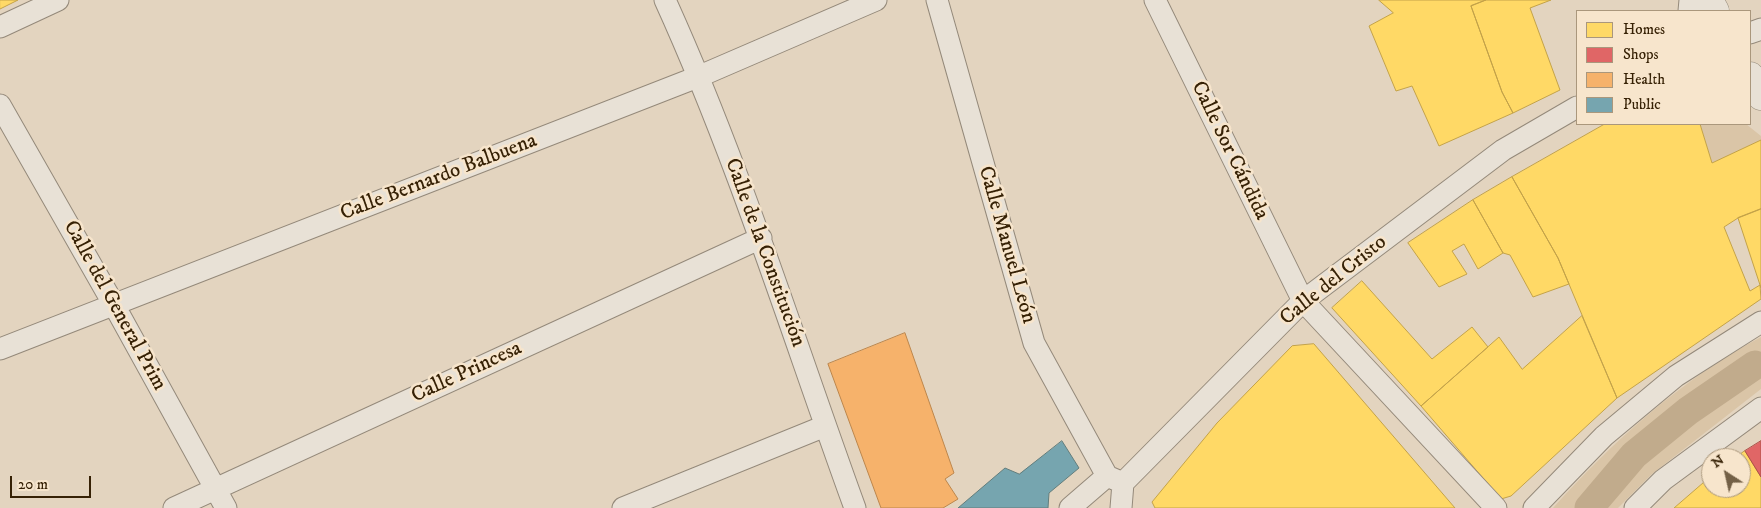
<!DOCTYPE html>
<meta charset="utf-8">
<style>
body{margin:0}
#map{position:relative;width:1761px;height:508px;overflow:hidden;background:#e3d4bf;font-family:"IM FELL DW Pica",serif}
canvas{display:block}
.legend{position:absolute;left:1576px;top:10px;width:175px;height:115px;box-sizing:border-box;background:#f7e5cc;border:1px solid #aa977c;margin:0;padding:6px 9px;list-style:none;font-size:15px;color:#362105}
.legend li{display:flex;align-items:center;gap:10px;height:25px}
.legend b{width:25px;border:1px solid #aa977c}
.north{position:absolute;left:1701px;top:448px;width:50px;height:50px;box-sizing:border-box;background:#f7e5cc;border:1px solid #aa977c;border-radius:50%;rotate:325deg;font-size:14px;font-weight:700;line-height:20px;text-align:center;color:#362105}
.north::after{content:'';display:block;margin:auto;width:18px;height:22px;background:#736046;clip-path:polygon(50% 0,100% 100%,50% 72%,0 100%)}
.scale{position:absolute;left:10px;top:476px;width:81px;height:22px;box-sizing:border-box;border:2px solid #362105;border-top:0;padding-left:6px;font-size:15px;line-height:18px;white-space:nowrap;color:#362105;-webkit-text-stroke:4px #f7e5cc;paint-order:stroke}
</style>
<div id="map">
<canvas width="1761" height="508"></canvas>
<ul class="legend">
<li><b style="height:14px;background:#ffd966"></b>Homes</li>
<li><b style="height:14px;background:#e06666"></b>Shops</li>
<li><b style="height:14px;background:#f6b26b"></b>Health</li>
<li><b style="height:14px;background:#76a5af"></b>Public</li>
</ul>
<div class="north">N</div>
<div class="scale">20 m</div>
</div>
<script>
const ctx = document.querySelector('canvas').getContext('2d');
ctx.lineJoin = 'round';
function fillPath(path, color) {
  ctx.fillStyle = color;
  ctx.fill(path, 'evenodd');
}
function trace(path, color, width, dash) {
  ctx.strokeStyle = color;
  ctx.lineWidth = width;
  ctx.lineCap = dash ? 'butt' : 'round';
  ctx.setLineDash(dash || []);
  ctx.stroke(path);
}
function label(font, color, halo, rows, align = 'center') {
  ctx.font = font + ' "IM FELL DW Pica",serif';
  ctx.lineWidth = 5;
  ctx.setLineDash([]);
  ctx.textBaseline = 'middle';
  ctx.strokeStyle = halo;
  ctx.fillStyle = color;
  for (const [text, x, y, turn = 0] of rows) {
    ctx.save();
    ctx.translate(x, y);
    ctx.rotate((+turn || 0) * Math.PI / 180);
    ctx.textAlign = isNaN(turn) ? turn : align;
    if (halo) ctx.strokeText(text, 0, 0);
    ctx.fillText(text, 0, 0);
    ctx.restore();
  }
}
fillPath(new Path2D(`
 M1700,124H1746L1761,136V140L1712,163Z
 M1761,337V389L1652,474L1618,508H1553C1613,441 1682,379 1761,337Z`), '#dac5a7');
const homes = new Path2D(`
 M0,0H18L0,9Z
 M1379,0H1486L1471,6L1502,92L1513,113L1439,146L1412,86L1396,91L1369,26L1393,13Z
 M1486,0H1551L1530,8L1560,90L1513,113L1502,92L1471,6Z
 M1605,124H1700L1712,163L1761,140V209L1738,218L1724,227L1750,291L1760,285L1761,299L1617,398L1558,258L1512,177Z
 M1512,177L1558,258L1569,284L1533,297L1510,255L1503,253L1473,200Z
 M1473,200L1503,253L1478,269L1464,244L1452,251L1467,274L1439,287L1408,243Z
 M1761,209V288L1738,218Z
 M1362,281L1432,359L1472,327L1488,347L1421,406L1332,308Z
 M1582,316L1617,398L1511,496L1501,499L1421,406L1499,337L1522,369Z
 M1314,344L1455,508H1155L1152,502L1217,423L1292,346Z
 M1745,451L1761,477V508H1674L1711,476V488H1741V458H1735Z`);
fillPath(homes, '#ffd966');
trace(homes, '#c3a249', 1);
const shops = new Path2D(`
 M1761,441V477L1745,451Z`);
fillPath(shops, '#e06666');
trace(shops, '#ad5149', 1);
const health = new Path2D(`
 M905,333L954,473L945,479L958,499L943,508H881L828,364Z`);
fillPath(health, '#f6b26b');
trace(health, '#bc864c', 1);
const public = new Path2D(`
 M1062,441L1079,468L1049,493L1048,508H958L1005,468L1019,474Z`);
fillPath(public, '#76a5af');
trace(public, '#637d7c', 1);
trace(new Path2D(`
 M1755,365L1761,362`), '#c1ab8c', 9);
trace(new Path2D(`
 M1589,508L1634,455L1688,411L1755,365`), '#c1ab8c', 29);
const minor = new Path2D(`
 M665,0C740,165 793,338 855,508
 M937,0L1034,343L1107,476
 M1155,0L1303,301L1496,508
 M1689,11L1690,0
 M0,27L58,0
 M1750,33L1761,29
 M0,105L114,305L226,508
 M0,349L700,76L876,0
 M174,508L761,238
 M623,508L825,426
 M1070,508L1107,476L1123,483L1303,301L1503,150L1577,107
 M1121,508L1123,483
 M1534,508L1604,436L1676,376L1761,322
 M1635,508L1663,480L1761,408`);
const tertiary = new Path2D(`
 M1709,0L1715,11
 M1750,76L1761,96`);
trace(minor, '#94897a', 23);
trace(tertiary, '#94897a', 29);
trace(minor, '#e8e1d6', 21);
trace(tertiary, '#e8e1d6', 28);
label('21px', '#362105', '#f7e5cc', [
 ["Calle Sor Cándida",1229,151,64],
 ["Calle Bernardo Balbuena",439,178,-21],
 ["Calle Manuel León",1006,245,74],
 ["Calle de la Constitución",764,253,70],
 ["Calle del Cristo",1334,281,-39],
 ["Calle del General Prim",114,306,61],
 ["Calle Princesa",467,373,-25]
]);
</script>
